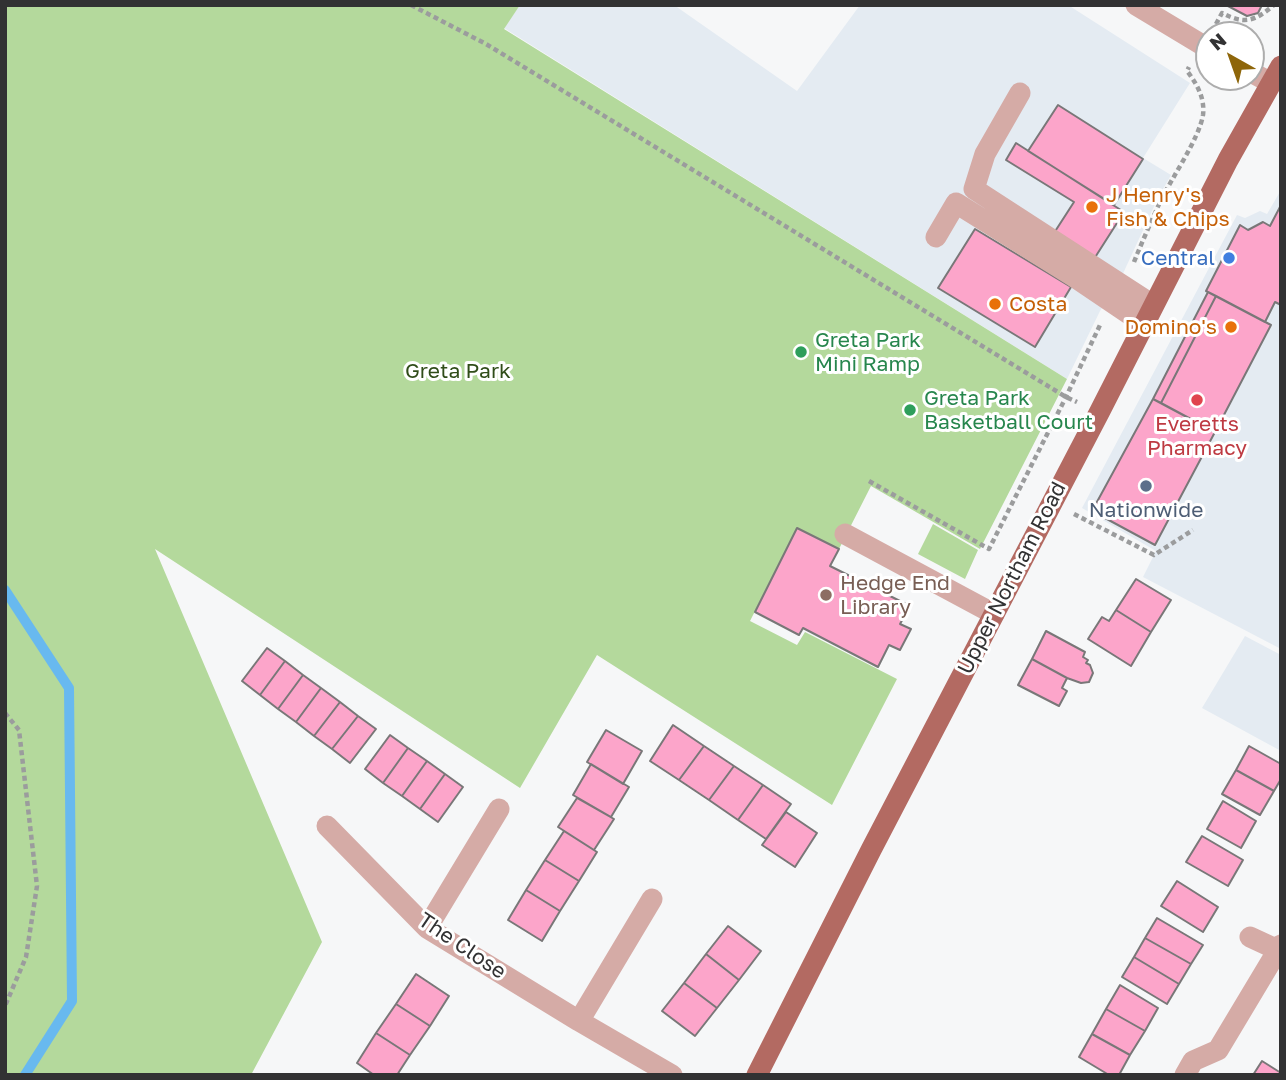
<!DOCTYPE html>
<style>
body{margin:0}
#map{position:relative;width:1286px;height:1080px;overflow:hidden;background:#f6f7f8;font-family:"Golos Text",sans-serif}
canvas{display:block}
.frame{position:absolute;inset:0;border:7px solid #323233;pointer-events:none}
.north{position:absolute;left:1195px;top:21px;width:70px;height:70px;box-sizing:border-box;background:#fff;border:2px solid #adadad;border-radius:50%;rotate:320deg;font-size:19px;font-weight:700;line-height:28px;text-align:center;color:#323233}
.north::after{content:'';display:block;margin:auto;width:24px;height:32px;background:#8e660a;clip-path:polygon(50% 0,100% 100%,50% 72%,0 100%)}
</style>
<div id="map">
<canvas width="1286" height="1080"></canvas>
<div class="frame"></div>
<div class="north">N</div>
</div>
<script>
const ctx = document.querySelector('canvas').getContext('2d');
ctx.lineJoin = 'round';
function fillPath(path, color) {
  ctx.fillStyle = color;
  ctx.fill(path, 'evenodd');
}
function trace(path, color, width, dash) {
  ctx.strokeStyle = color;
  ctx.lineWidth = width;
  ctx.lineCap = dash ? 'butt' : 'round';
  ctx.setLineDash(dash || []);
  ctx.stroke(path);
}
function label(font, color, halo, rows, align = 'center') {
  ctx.font = font + ' "Golos Text",sans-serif';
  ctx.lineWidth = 6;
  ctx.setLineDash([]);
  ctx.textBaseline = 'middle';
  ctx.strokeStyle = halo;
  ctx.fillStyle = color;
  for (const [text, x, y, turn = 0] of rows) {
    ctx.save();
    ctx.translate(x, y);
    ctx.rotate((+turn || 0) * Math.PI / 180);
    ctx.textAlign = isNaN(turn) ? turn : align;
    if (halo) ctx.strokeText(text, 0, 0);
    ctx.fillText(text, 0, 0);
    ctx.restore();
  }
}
fillPath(new Path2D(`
 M520,5H674L797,91L860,5H1068L1190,83L1143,158L1171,175L1157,200L1120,280L1100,311L1067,379L504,28Z
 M1281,190V649L1143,577L1156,551L1082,508L1237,215L1245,218L1260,211L1267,214Z
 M1245,636L1281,655V751L1202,708Z`), '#e4ebf2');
fillPath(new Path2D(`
 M5,5H520L504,29L1067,379L980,549L871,486L839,549L797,528L750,621L797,645L805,632L897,679L832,805L597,655L520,788L155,549L322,942L251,1075H5Z
 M933,524L978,550L965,579L918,554Z`), '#b4d99c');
trace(new Path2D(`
 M5,590L69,688L72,1001L25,1075`), '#68b9ef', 10);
const building = new Path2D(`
 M1226,5H1262L1258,13L1247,16Z
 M1058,105L1143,159L1114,205L1028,151Z
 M1016,143L1124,212L1094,259L1054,233L1074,202L1006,160Z
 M1281,205V305L1275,302L1265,322L1206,291L1240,225L1248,230L1263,222L1270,226Z
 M975,229L1071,287L1035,347L938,288Z
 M1208,292L1216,296L1161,403L1153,399Z
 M1216,296L1271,325L1215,432L1161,403Z
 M1153,399L1215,432L1155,545L1092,511Z
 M797,528L839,549L830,566L910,606L900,624L911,629L900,650L889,645L878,667L803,628L799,635L755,612Z
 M1136,579L1171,600L1151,632L1116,610Z
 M1116,610L1151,632L1131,666L1088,639L1102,617L1109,621Z
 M1046,631L1085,652L1083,657L1088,660L1086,663L1090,665L1093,673L1089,682L1081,683L1067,678L1032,659Z
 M267,648L285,661L260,695L242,681Z
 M1032,659L1067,678L1062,688L1067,691L1059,706L1018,685Z
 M285,661L303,675L278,709L260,695Z
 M303,675L321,688L296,722L278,709Z
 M321,688L340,702L314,736L296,722Z
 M340,702L358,716L332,749L314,736Z
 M358,716L376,729L350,763L332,749Z
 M673,725L704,746L679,780L650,761Z
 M606,730L642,751L623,784L587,762Z
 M390,735L408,748L383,783L365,769Z
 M704,746L734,766L709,800L679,780Z
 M1249,746L1281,764V779L1274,791L1236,770Z
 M408,748L427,761L402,796L383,783Z
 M427,761L445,774L420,809L402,796Z
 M591,764L629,787L611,817L573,795Z
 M734,766L763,785L738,820L709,800Z
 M1236,770L1274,791L1260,815L1222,794Z
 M445,774L463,787L438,822L420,809Z
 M763,785L791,804L766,839L738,820Z
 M577,798L614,819L594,850L558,827Z
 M1223,801L1256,821L1241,848L1207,829Z
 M786,812L817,833L795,867L762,845Z
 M564,831L597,852L579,881L545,860Z
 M1202,836L1243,860L1228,886L1186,862Z
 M545,860L579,881L560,911L526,890Z
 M1177,881L1218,907L1203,932L1161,906Z
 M526,890L560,911L542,941L508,920Z
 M1157,918L1203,945L1191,964L1145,938Z
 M728,926L761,951L739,980L706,954Z
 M1145,938L1191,964L1179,984L1134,957Z
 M706,954L739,980L717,1008L684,983Z
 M1134,957L1179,984L1167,1004L1122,977Z
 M416,974L449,996L430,1026L396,1004Z
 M684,983L717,1008L695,1036L662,1011Z
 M1120,985L1158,1008L1145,1031L1106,1009Z
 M396,1004L430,1026L410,1055L376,1033Z
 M1106,1009L1145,1031L1130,1055L1092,1034Z
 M376,1033L410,1055L397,1075H374L357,1063Z
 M1092,1034L1130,1055L1119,1075H1109L1079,1057Z
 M1262,1061L1281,1073V1075H1253Z`);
fillPath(building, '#fca5ca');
trace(building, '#797778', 2);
trace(new Path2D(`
 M411,5L486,44L1066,397L1077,402
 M1216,24L1222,13C1245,25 1255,21 1274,5
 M1134,262C1142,242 1151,222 1160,202C1171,179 1199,139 1203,115C1205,98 1197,84 1187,71L1189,67
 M869,481L989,549L1066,397L1100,325
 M1074,514L1154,555L1193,530
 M5,713L19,730L37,886L26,957L5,1006`), '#9b9c9d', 4.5, [5, 3.5]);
trace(new Path2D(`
 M1136,5L1209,49
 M1251,72L1271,83
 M1020,93L985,154L974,189L1153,305
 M936,237L956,203L1073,276L1144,324
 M845,534L994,614
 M327,826L427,928L579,1021L672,1075
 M427,928L499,809
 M1250,937L1278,950
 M579,1021L652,899
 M1185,1075L1193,1061L1218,1050L1281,945`), '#d5aba6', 21);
trace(new Path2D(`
 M757,1075L871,850L1100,411L1228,160L1281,66`), '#b36a62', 21);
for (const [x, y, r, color] of [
 [1092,207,7,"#e8710a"],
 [1229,258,7,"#3f7fe0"],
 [995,304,7,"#e8710a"],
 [1231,327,7,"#e8710a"],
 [801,352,7,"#2e9e5b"],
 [1197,400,7,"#e0444e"],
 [910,410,7,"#2e9e5b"],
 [1146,486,7,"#5c6f8a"],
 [826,595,7,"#8d6e63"]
]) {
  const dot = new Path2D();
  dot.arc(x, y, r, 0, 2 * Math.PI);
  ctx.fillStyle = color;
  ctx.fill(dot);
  trace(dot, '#fff', 2.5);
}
label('21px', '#c56008', '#fff', [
 ["J Henry's",1106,195],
 ["Fish & Chips",1106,219],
 ["Costa",1009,304],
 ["Domino's",1217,327,"right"]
], 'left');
label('21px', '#366cbe', '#fff', [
 ["Central",1215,258]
], 'right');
label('21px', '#27864d', '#fff', [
 ["Greta Park",815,340],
 ["Mini Ramp",815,364],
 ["Greta Park",924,398],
 ["Basketball Court",924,422]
], 'left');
label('21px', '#304d19', '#fff', [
 ["Greta Park",458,371]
]);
label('21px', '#be3a42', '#fff', [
 ["Everetts",1197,424],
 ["Pharmacy",1197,448]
]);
label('21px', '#4e5e75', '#fff', [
 ["Nationwide",1146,510]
]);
label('21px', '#323233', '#fff', [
 ["Upper Northam Road",1012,578,-63],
 ["The Close",462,946,34]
]);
label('21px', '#785e54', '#fff', [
 ["Hedge End",840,583],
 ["Library",840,607]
], 'left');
</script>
